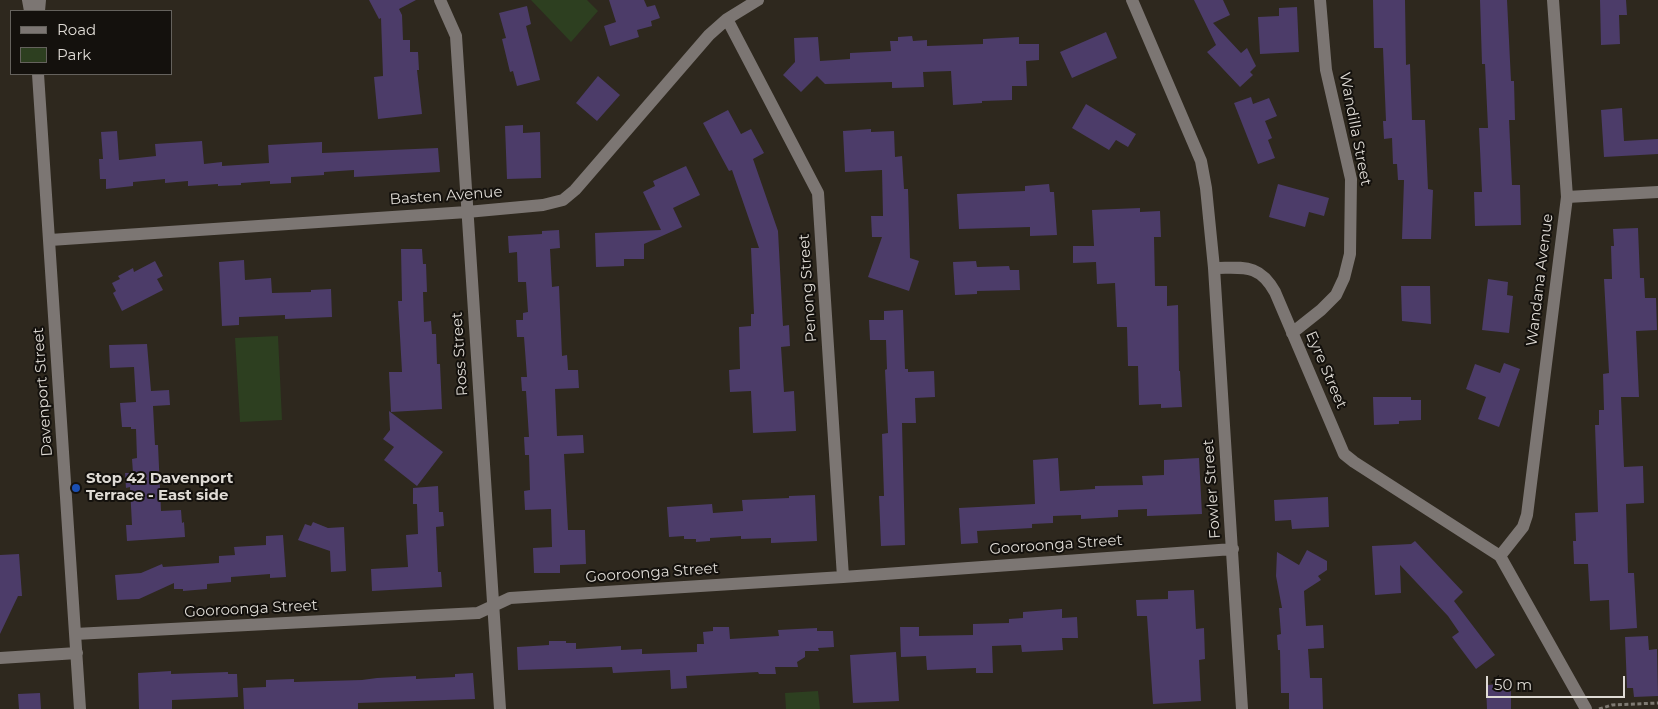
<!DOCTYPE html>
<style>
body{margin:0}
#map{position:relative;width:1658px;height:709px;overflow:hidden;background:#2e281e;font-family:Montserrat,sans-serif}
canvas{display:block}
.legend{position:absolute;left:10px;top:10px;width:162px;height:65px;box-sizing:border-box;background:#14110d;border:1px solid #65625d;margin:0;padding:6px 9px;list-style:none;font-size:15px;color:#dfdbd5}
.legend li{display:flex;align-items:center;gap:10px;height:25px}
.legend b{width:25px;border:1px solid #65625d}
.scale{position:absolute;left:1486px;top:676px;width:139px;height:22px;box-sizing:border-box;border:2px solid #dfdbd5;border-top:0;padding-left:6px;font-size:15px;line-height:18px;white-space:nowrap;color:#dfdbd5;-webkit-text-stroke:4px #14110d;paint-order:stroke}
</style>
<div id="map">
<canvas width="1658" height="709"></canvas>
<ul class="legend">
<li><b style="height:6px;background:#7c7673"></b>Road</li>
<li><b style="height:14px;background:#2d3f20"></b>Park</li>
</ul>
<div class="scale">50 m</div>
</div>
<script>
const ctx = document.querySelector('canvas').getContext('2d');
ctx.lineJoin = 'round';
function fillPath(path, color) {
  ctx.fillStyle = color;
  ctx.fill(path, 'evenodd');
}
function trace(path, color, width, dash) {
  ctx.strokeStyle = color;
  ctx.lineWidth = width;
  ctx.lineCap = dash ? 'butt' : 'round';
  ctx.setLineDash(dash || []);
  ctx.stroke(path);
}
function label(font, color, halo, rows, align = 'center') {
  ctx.font = font + ' Montserrat,sans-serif';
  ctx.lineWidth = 4;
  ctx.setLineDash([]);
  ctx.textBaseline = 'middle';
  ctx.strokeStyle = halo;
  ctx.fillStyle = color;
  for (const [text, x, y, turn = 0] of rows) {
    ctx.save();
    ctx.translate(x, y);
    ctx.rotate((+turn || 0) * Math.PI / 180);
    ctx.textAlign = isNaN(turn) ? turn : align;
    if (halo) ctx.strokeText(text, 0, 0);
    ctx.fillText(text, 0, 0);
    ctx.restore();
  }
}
fillPath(new Path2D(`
 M531,0H587L598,11L571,42Z
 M278,336L282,420L240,422L235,338Z
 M818,691L820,709H786L785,693Z`), '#2d3f20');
fillPath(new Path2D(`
 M369,0H416L399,9L402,15L403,40H410V52H418L419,70H417L422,114L378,119L374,77L383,76L381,18L379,19Z
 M609,0H644L647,7L655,5L660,18L651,21L652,26L637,30L639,37L610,46L604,26L616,22Z
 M1194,0H1223L1230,15L1213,23L1241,53L1247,48L1256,66L1250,72L1253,75L1240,87L1207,52L1216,45Z
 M1373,0H1405L1406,65L1410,64L1412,120H1425L1428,189L1433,190L1431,239H1402L1404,180H1398L1397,164H1393L1392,138L1384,139L1383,121H1386L1383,48H1374Z
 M1480,0H1507L1511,81H1514L1515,120H1509L1512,185H1520L1521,225L1475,226L1474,192H1482L1479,128H1488L1485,64H1482Z
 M1600,0H1626L1627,15H1619L1620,44L1601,45Z
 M527,6L531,24L526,26L540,80L517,86L513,71L510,72L502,39L506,38L499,13Z
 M1297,7L1299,52L1260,54L1258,17L1279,16V8Z
 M1106,32L1117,58L1072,78L1060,52Z
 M912,36L913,41L927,40V46L983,44V39L1019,37V44H1039V60L1026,61L1027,86H1012V100L982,101V103L953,105L951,71L923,72L924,87L892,88V82L825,84L817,76L801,92L783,75L795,62L794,38L818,37L820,61L850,59V53L891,51L890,41H898V37Z
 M598,76L620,95L597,121L576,103Z
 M1251,97L1253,104L1269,98L1277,116L1265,121L1272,138L1268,140L1275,158L1258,164L1234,103Z
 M1086,104L1136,134L1128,147L1116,140L1109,150L1072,128Z
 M1622,108L1624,141L1658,139V154L1604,157L1601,110Z
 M728,110L741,134L751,129L764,153L753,159L778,231L783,326L789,325L790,346L781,347L784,392L794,391L796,431L753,433L751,391L730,392L729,370L740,369L739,327L751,326V314H754L751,248H759L732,170L729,171L703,123Z
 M523,125V133L540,132L541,178L507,179L505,126Z
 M871,129V132L894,131L895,157L902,156L904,189H908L910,258L919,261L909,291L868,277L882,237H872L871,216H883L882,170L845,172L843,131Z
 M117,131L119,160L156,156L155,144L202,141L204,164L222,162V166L269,163L268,145L322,142V153L438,148L440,172L354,177V170L324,172V175L291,177V183L270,184V181L241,183V185L218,186V184L188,186V181L165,183V179L133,182V186L106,189V179H100L99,159H103L101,132Z
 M686,166L700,195L673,208L682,227L644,244V259H624V266L596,267L595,233L661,230L643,192L655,186L653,181Z
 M1049,184L1050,192H1054L1057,235L1030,236V227L959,229L957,194L1025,191V186Z
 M1278,184L1329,198L1324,216L1309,212L1305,227L1269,217Z
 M1140,208V212L1160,211L1161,237H1154L1155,286H1167V306L1178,305L1179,371H1180L1182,407L1161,408V404L1139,405L1138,366H1128L1127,327H1117L1115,283L1097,284L1096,262L1073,263V246H1094L1092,210Z
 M1638,228L1640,278H1644L1645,298H1656L1657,330L1636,331L1639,397H1621L1624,467L1643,466L1644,503L1626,504L1628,573H1634L1637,628L1610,630L1609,600L1590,601L1588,564H1574L1573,541H1576L1575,513L1598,512L1595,425H1599V410H1604L1603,374L1609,373L1604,279H1612L1611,246H1614L1613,229Z
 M559,230L560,248L550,249L552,287L559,286L562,356L567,355L568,370H578L579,388L555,389L557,436L583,435L584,453L564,454L568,530H585L586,564L560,565V573H534L533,548L552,547L551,509L525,510L524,491L530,490L529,455H525L524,437H529L526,391H522L521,377H527L524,337H517L516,320H523V313L528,312L526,282H518L517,252L509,253L508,236L542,234V231Z
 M401,249H422L423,264H426L427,292H423L424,322L431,321L432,334H436L437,364H440L442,409L391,412L389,372H402L398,301H402Z
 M244,260L245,280L271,278L272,293L311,292V290L331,289L332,317L285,319V315L239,317V325L222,326L219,262Z
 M155,261L163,276L157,279L163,290L122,311L113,293L116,291L112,283L120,279L118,276L133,268L134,272Z
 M976,261L977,267L1009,266L1010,270H1019L1020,290L977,291V294L955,295L953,262Z
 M1488,279L1508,282L1507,295L1513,296L1509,333L1482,330Z
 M1401,286H1430L1431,324L1402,321Z
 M903,310L905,369H908V372L934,371L935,397L915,398L916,423H902L905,545L881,546L879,496H884L882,434L888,433L885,370L887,369L886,340H870L869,320H884V311Z
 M147,344L151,391L169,390L170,405L153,406L155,445H158L161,511L181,510L182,523L184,522L185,537L127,541L126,525H132L130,487L126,488L125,473H133L132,459L137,458L136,429H131V427H122L120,403L136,402L134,367L110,368L109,345Z
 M1504,363L1520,369L1499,427L1478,419L1486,397L1466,389L1475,364L1500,373Z
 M1373,397H1411V400H1421V420L1399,421V424L1374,425Z
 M389,411L443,452L417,486L384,460L394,447L383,439L390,430Z
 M1058,458L1060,491L1095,489V486L1143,485L1142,476L1164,475V460L1199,458L1202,514L1147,516V509L1118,510V517L1081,519V515L1053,516V523L1032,524V528L977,531L978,543L961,544L959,508L1035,504L1033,460Z
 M438,486L439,512H443L444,526L436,527L438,572H441L442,587L372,591L371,569L408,567L406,535L418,534L417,504H413V488Z
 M815,495L817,541L771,543V538L741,539V536L710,538V541L696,542V539H684V536L669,537L667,507L712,504L713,513L743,511L742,500L789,498V496Z
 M1328,497L1329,527L1292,529L1291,520L1275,521L1274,500Z
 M313,522L328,528L344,527L346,571L331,572L330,551L298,540L305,524L311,526Z
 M283,535L286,577L270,578V574L231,577V582L207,584V589L183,591V589H174V583L139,599L117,600L115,575L141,573L162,564L163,567L219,563V556L235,555L234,547L266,545V536Z
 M1415,541L1463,592L1454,601L1495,655L1476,669L1452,637L1459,632L1448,616L1400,565L1401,593L1375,595L1372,546L1411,544Z
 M1307,550L1327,561V570L1318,576L1321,580L1304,591L1306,626L1323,625L1324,648L1308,649L1310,678H1322L1323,709H1289V693H1281L1280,650H1278L1277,635L1281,634L1279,608H1282L1276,576L1277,552L1299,565Z
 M19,554L22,596H18L0,634V555Z
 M1194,590L1196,629L1204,628L1205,659L1199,660L1201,701L1153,704L1147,616H1137L1136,600L1168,599V591Z
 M1062,609V618L1077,617L1078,638H1062L1063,650L1022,652L1021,645L992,646L993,673H976V668L927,670L926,656L901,657L900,627H919V636L973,635V624L1009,623V619L1023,618V612Z
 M713,627H729L730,639L779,636L778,630L817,628V631H833L834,647L818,648L819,651H805V657L797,662L798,667H775L776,674H759L758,672L686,676L687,688L671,689L670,670L613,673L612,667L518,670L517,647L549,645V641H566V643H576V649L621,646V650L642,649V654L697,652V644H704L703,632L713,631Z
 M1648,636L1649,650L1657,649L1658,696L1634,697L1633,688H1627L1625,637Z
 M896,652L899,701L853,703L850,655Z
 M171,671V674L228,672V674H237L238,697L172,700V709H139L138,673Z
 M473,673L475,699L358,703V709H244L243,688L266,687V680L294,679V682L362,680L377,678L416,676V679L455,677V674Z
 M1506,684V692L1511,691V709H1487L1486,685Z
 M40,693L41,709H19L18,694Z`), '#4c3c69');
trace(new Path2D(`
 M1599,709L1612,705L1658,703`), '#7f7a72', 3, [4, 2.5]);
trace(new Path2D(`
 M28,0L30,11
 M440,0L456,36L500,709
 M1132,0L1201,161L1206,188L1214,268C1243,268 1259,263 1275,292L1344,454L1354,462L1500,556L1586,709
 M39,11L40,0
 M727,19L818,193L843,577
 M38,74L80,709
 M1567,197L1658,192
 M50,240L467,212L543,205L563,200L575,190L709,35L727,19L758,0
 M1214,268L1242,709
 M1292,333L1321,310L1336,295L1344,278L1350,254L1351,179L1326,70L1320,0
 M1500,556L1523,527L1527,515L1567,197L1553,0
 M75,634L478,613L510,598L843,577L1233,549
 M0,658L77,653`), '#7c7673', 12);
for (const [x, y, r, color] of [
 [76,488,5,"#1a4fb4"]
]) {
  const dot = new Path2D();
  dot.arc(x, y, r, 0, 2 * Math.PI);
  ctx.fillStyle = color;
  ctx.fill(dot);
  trace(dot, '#14110d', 2);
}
label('15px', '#dfdbd5', '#14110d', [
 ["Wandilla Street",1355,129,79],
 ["Basten Avenue",446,196,-4],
 ["Wandana Avenue",1540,280,-83],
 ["Penong Street",808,288,-94],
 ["Ross Street",460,354,-94],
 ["Eyre Street",1326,370,67],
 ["Davenport Street",43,392,-94],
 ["Fowler Street",1212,489,-94],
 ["Gooroonga Street",1056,545,-4],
 ["Gooroonga Street",652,573,-4],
 ["Gooroonga Street",251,609,-3]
]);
label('bold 15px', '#dfdbd5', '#14110d', [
 ["Stop 42 Davenport",86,479],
 ["Terrace - East side",86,496]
], 'left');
</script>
